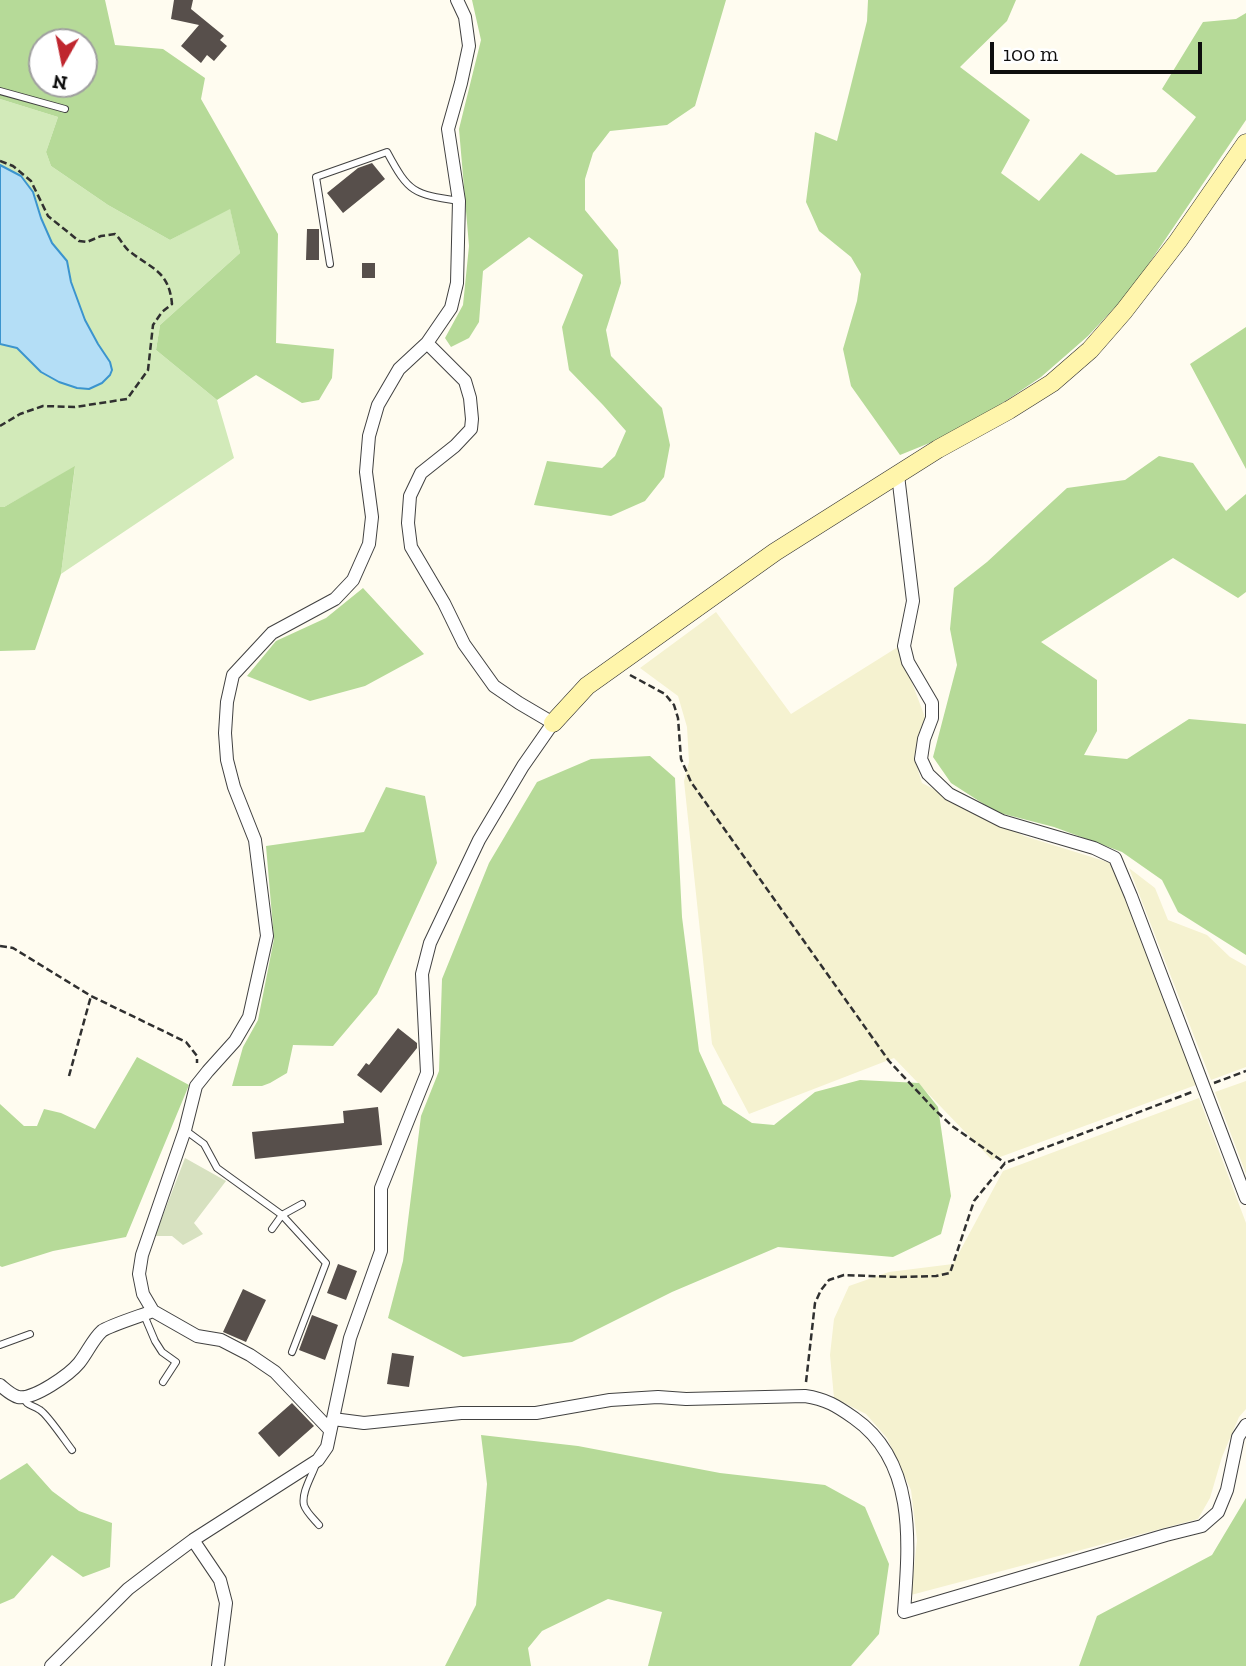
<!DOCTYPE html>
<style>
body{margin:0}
#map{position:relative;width:1246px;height:1666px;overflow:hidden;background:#fffcf0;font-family:"Zilla Slab",serif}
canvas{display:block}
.north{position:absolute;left:28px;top:28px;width:70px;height:70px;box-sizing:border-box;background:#fff;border:2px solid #9f9f9f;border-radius:50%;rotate:189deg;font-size:19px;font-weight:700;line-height:28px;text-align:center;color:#0e0e0e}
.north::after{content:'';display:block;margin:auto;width:24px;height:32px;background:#bf262e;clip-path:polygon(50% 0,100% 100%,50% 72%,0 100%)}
.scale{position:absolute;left:990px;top:42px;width:212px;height:32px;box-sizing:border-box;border:4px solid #0e0e0e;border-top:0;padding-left:9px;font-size:21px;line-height:24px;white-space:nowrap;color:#0e0e0e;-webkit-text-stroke:5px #fff;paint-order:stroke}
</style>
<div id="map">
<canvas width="1246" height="1666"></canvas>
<div class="north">N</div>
<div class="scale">100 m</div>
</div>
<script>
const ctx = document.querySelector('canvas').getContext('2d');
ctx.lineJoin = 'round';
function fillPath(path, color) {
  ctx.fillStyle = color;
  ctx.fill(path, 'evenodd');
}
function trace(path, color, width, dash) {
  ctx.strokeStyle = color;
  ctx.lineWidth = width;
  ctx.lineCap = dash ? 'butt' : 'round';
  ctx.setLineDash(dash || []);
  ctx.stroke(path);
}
fillPath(new Path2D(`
 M716,612L791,714L901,645L911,680L926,720L914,757L922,783L1024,836L1114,864L1196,1085L992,1160L894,1058L749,1114L712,1044L684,781L689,762L687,727L678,696L640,668Z
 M1129,868L1155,888L1168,920L1207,935L1230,957L1246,966V1067L1211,1080Z
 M1246,1081V1174L1215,1092Z
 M1199,1098L1246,1223V1409L1239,1417L1222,1457L1210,1498L1198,1519L911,1595L917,1540L911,1490L887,1438L866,1414L834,1398L830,1355L834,1319L849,1286L889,1272L953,1264L1003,1171Z`), '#f5f2d0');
fillPath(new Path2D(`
 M0,99L58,117L46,152L51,166L108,205L170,240L230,208L240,253L160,325L156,350L217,400L234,458L61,574L75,467L4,507H0Z`), '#d2eab9');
fillPath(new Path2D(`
 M0,0H105L115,45L163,49L205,78L201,99L278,234L276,343L334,349L332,378L319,400L302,403L256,375L217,400L156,350L160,325L240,253L230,209L170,240L108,205L51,166L46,152L58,117L0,99ZM42,42H84V84H42Z
 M472,0H726L695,106L667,125L610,131L593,153L585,179V210L618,250L621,283L606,330L611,356L662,408L670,445L664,477L645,501L611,516L534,505L547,461L602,468L615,456L626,431L603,405L569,370L562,327L583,275L529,237L483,271L479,322L469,338L451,347L445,338L463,305L469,246L459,129L481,40Z
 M868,0H1016L1007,21L960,67L1030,120L1001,173L1039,201L1081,153L1116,175L1156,172L1196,117L1162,89L1203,22L1236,19L1246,13V120L1131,290L1088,336L1041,377L964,429L900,455L851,386L843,349L857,301L861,274L851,257L819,231L806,202L815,132L837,141L867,21Z
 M1246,327V469L1190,364Z
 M1159,456L1193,463L1226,511L1246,494V592L1238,598L1173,558L1041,642L1097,680V731L1084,755L1127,759L1189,719L1246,724V955L1178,912L1162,880L1122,852L1054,827L996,812L951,783L933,757L957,665L950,629L954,588L987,562L1067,488L1125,480Z
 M75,466L61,574L35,650L0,651V507H4Z
 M363,588L424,654L365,686L310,701L247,676L276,641L326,618Z
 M650,756L675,778L682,917L699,1051L723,1104L752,1123L774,1125L815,1092L860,1080L919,1083L938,1107L951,1196L941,1234L893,1257L778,1247L672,1292L572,1342L463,1357L388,1318L403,1261L421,1116L439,1071L442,979L489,863L537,782L591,759Z
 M386,787L425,796L437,863L377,994L333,1046L293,1045L287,1073L270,1083L262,1086H232L243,1047L258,1020L274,939L266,846L364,832Z
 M137,1057L189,1085L126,1237L53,1251L2,1267L0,1266V1104L24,1126H37L44,1109L61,1113L95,1129Z
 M481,1435L578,1446L720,1473L825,1485L865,1507L889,1564L879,1634L851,1666H648L662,1612L608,1599L542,1631L528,1648L531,1666H445L476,1605L487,1484Z
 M27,1463L52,1491L79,1511L112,1523L110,1567L83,1577L52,1555L14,1598L0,1604V1480Z
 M1246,1498V1666H1079L1097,1616L1212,1555Z`), '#b6da98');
fillPath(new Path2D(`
 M185,1158L226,1181L194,1223L203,1234L183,1245L172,1236H155Z`), '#d7e1c0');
const water = new Path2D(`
 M0,165L21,176L33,192L41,218L52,243L67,261L71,282L85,320L98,344L110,362L112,370L110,375L102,383L89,389L77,388L59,382L41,372L17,348L0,344Z`);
fillPath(water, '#b4def6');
trace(water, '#3b94ce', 2);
fillPath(new Path2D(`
 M174,0H193L191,9L224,36L220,40L227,46L214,61L207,55L201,63L181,46L199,25L171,19Z
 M372,163L385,179L343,213L327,193L358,168Z
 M307,229H319V260H306Z
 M362,263H375V278H362Z
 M398,1028L417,1043V1048L381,1093L357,1075L366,1063L369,1065Z
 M378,1107L382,1145L255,1159L252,1132L344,1123L343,1111Z
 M338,1264L357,1271L346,1300L327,1293Z
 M243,1289L266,1300L246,1342L223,1332Z
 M312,1315L338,1325L325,1360L299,1350Z
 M392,1353L414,1356L409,1387L387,1384Z
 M292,1403L314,1426L279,1457L258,1433Z`), '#574f4b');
const lane = new Path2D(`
 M0,91L65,109
 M330,264L316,177L387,152C409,193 413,194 459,201
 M185,1130L204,1144L217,1168L282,1215L326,1263L292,1352
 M272,1229L282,1215L302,1204
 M144,1315L155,1341L162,1352L176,1362L163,1382
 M0,1345L30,1334
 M23,1397C27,1407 32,1404 40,1410C48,1415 65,1441 72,1450
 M316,1464C312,1476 301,1493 304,1505C306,1512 314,1519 319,1525`);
const street = new Path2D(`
 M898,475L913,601L904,646L908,662L932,703V718L924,739L921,759L928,774L949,794L1002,821L1094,848L1115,858L1131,896L1246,1198
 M0,1385C6,1390 11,1395 18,1397C34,1400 70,1374 79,1363C87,1353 93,1339 102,1331C108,1326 143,1315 153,1311
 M333,1419L364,1423L461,1413H536L610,1400L658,1397L686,1399L805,1396C826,1399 837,1406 854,1418C917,1462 909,1544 904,1612L1166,1535L1202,1526L1218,1512L1227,1490L1238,1437L1246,1425
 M330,1430L275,1372L250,1355L221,1340L197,1336L153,1311L143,1294L139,1274L142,1255L185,1130L196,1086L208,1071L235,1041L249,1017L267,936L255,840L234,787L227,760L225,733L227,702L233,675L272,633L335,599L353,580L369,544L372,517L366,472L369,436L378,405L399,369L427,343L451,308L457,283L459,201L448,129L461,83L469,46L465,17L457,0
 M193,1540L220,1580L226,1603L218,1666
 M51,1666L128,1589L162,1563L193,1540L318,1460L327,1447L350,1338L381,1251V1188L427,1073L422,974L430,943L479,840L523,766L553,723L519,703L494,686L464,644L444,603L411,547L408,523L410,496L421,473L455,446L471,429L472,419L470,398L465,381L427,343`);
const secondary = new Path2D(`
 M553,723L587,686L775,552L938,449L1009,410L1052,383L1090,350L1124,311L1178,241L1246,143`);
trace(lane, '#414141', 8);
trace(street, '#414141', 14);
trace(secondary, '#303030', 19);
trace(new Path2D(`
 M0,161L13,166L31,181L48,216L79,241L87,242L101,236L115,234C121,239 123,246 129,251C152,269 169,271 172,304L162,312L153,325L148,370L127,399L75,407L43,406L20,414L0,426
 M630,675L665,694L674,705L678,718L681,759L691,782L889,1061L935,1110L952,1126L1005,1163
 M0,946L13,948L91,996L186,1042L197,1056V1063
 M69,1076L91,996
 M1214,1083L1246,1071
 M806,1382L815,1303L821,1290L829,1280L844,1275L900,1277L936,1276L950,1273L974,1201L1005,1163L1192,1092`), '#303030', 2.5, [7, 3.5]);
trace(lane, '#fff', 6);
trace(street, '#fff', 12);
trace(secondary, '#fff5ab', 18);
</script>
